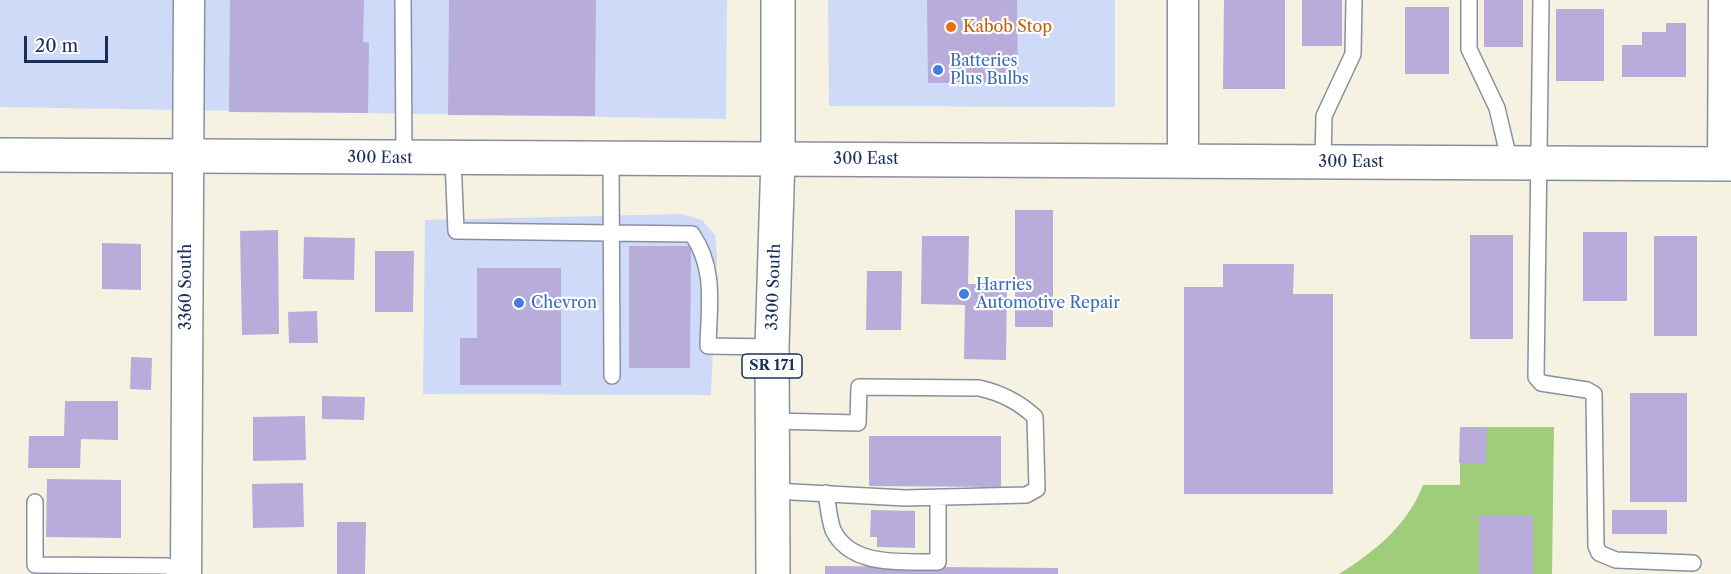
<!DOCTYPE html>
<style>
body{margin:0}
#map{position:relative;width:1731px;height:574px;overflow:hidden;background:#f5f2e2;font-family:"Libre Caslon Text",serif}
canvas{display:block}
.scale{position:absolute;left:24px;top:36px;width:84px;height:27px;box-sizing:border-box;border:3px solid #1b2f5e;border-top:0;padding-left:8px;font-size:18px;line-height:21px;white-space:nowrap;color:#1b2f5e;-webkit-text-stroke:4px #fff;paint-order:stroke}
</style>
<div id="map">
<canvas width="1731" height="574"></canvas>
<div class="scale">20 m</div>
</div>
<script>
const ctx = document.querySelector('canvas').getContext('2d');
ctx.lineJoin = 'round';
function fillPath(path, color) {
  ctx.fillStyle = color;
  ctx.fill(path, 'evenodd');
}
function trace(path, color, width, dash) {
  ctx.strokeStyle = color;
  ctx.lineWidth = width;
  ctx.lineCap = dash ? 'butt' : 'round';
  ctx.setLineDash(dash || []);
  ctx.stroke(path);
}
function label(font, color, halo, rows, align = 'center') {
  ctx.font = font + ' "Libre Caslon Text",serif';
  ctx.lineWidth = 4.5;
  ctx.setLineDash([]);
  ctx.textBaseline = 'middle';
  ctx.strokeStyle = halo;
  ctx.fillStyle = color;
  for (const [text, x, y, turn = 0] of rows) {
    ctx.save();
    ctx.translate(x, y);
    ctx.rotate((+turn || 0) * Math.PI / 180);
    ctx.textAlign = isNaN(turn) ? turn : align;
    if (halo) ctx.strokeText(text, 0, 0);
    ctx.fillText(text, 0, 0);
    ctx.restore();
  }
}
fillPath(new Path2D(`
 M0,0H727L726,119L0,107Z
 M828,0H1115V107L829,106Z
 M681,214L702,220L715,235L717,257L711,395L423,394L425,220Z`), '#cfdaf9');
fillPath(new Path2D(`
 M1460,427H1554L1552,574H1339C1373,553 1408,525 1423,485H1460Z`), '#a0cd7a');
fillPath(new Path2D(`
 M230,0H364L363,42L369,43L368,113L229,112Z
 M449,0H596L595,116L448,115Z
 M927,0H1017L1018,83H928Z
 M1224,0H1285V89H1223Z
 M1302,0H1342V46H1302Z
 M1484,0H1523V47H1484Z
 M1405,7H1449V74H1405Z
 M1556,9H1604V81H1556Z
 M1666,23H1686V77H1622V45H1642V32H1666Z
 M1015,210H1053V327H1015Z
 M278,230L279,334L242,335L240,231Z
 M1583,232H1627V301H1583Z
 M1470,235H1513V339H1470Z
 M922,236H969L968,284H1007L1006,360L964,359L965,305L921,304Z
 M1654,236H1697V336H1654Z
 M304,237L355,238L354,280L303,279Z
 M102,243L141,244V290L102,289Z
 M629,246H691L690,368H629Z
 M375,251H414L413,312H375Z
 M1223,264H1294L1293,294H1333V494H1184V287H1223Z
 M477,268H561V385H460V338H477Z
 M867,271H902L901,330H866Z
 M317,311L318,343H289L288,312Z
 M131,357L152,358L151,390L130,389Z
 M1630,393H1687V502H1630Z
 M322,396L365,397L364,420L322,419Z
 M65,401H118V440L81,439L80,468H28L29,436H64Z
 M305,416L306,460L253,461V417Z
 M1460,427L1487,428L1486,463H1459Z
 M869,436H1001V487L869,486Z
 M47,479L121,480V538L46,537Z
 M303,483L304,527L253,528L252,484Z
 M871,510L915,511V548L877,547V537H870Z
 M1612,510H1667V534H1612Z
 M1479,516H1533V574H1479Z
 M337,522H366L365,574H337Z
 M825,566L1058,568V574H825Z`), '#b8acda');
const lane = new Path2D(`
 M403,0L404,158
 M1469,0V49L1497,108L1510,163
 M1541,0L1536,377L1541,383L1587,390L1594,394L1596,546L1599,553L1616,560L1693,563
 M453,159L456,231L692,234C716,269 709,305 708,346L772,347
 M611,160L612,376
 M1323,162L1324,116L1353,54L1354,0
 M772,421L858,423L859,387L979,388C1001,393 1018,401 1035,417L1037,489L1026,495L905,498L773,491
 M826,493C828,504 829,519 833,530C851,568 904,561 938,562V497
 M35,502V565L167,566L186,572`);
const street = new Path2D(`
 M1183,0V162
 M1723,164L1724,0
 M186,574L189,0`);
const secondary = new Path2D(`
 M0,155L1731,164`);
const primary = new Path2D(`
 M773,574L772,347L778,158V0`);
trace(lane, '#8890a0', 18);
trace(street, '#8890a0', 33);
trace(secondary, '#8890a0', 36);
trace(primary, '#8890a0', 36);
trace(lane, '#fff', 15);
trace(street, '#fff', 30);
trace(secondary, '#fff', 33);
trace(primary, '#fff', 33);
for (const [x, y, r, color] of [
 [951,27,6,"#e8710a"],
 [938,70,6,"#3f7fe0"],
 [964,294,6,"#3f7fe0"],
 [519,303,6,"#3f7fe0"]
]) {
  const dot = new Path2D();
  dot.arc(x, y, r, 0, 2 * Math.PI);
  ctx.fillStyle = color;
  ctx.fill(dot);
  trace(dot, '#fff', 2);
}
for (const [x, y, w] of [
 [772,366,60]
]) {
  const box = new Path2D();
  box.roundRect(x - w / 2, y - 12, w, 24, 4.5);
  ctx.fillStyle = '#fff';
  ctx.fill(box);
  trace(box, '#1b2f5e', 1.5);
}
label('bold 15px', '#1b2f5e', null, [
 ["SR 171",772,366]
]);
label('16px', '#c56008', '#fff', [
 ["Kabob Stop",963,27]
], 'left');
label('16px', '#366cbe', '#fff', [
 ["Batteries",950,61],
 ["Plus Bulbs",950,79],
 ["Harries",976,285],
 ["Automotive Repair",976,303],
 ["Chevron",531,303]
], 'left');
label('16px', '#1b2f5e', '#fff', [
 ["300 East",380,158,1],
 ["300 East",866,159],
 ["300 East",1351,162],
 ["3360 South",186,287,-90],
 ["3300 South",774,287,-88]
]);
</script>
